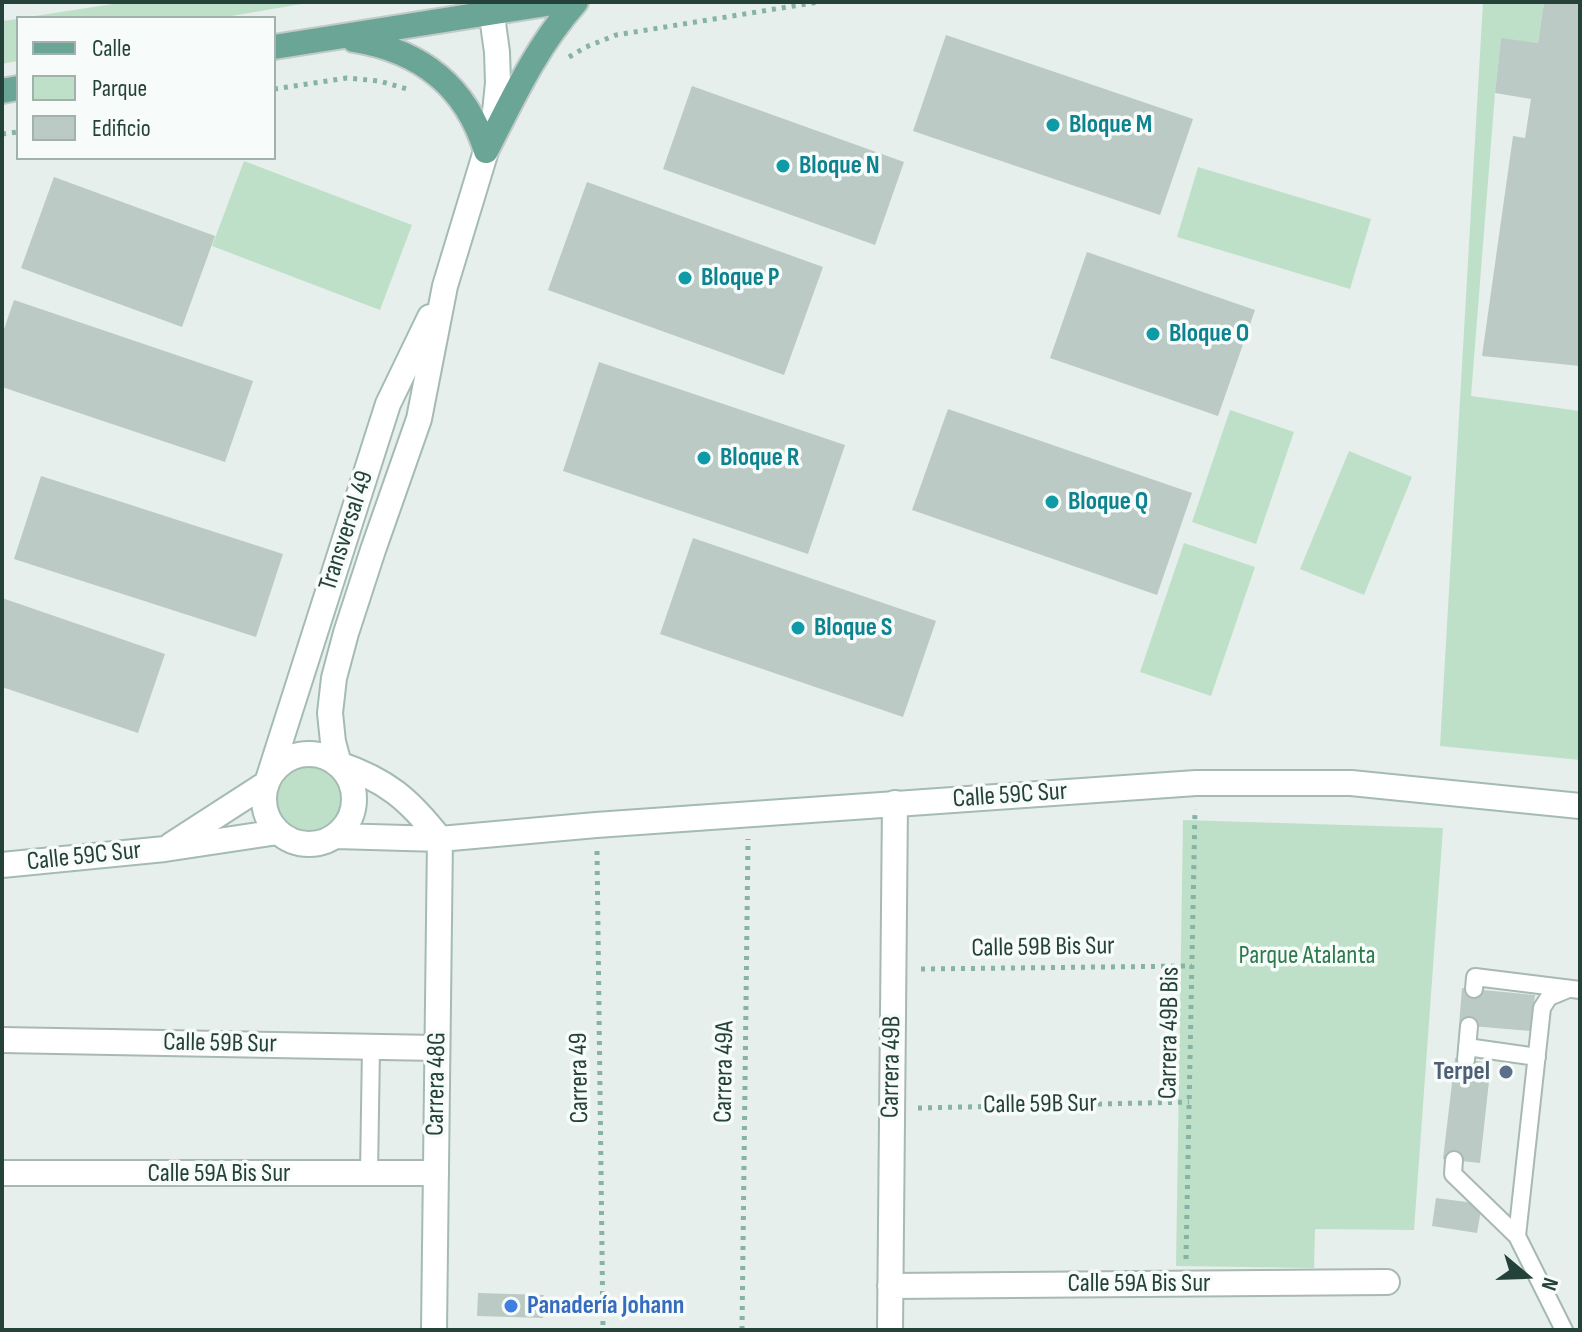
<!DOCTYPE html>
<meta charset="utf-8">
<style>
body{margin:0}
#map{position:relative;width:1582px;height:1332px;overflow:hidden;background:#e6efeb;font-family:"Sofia Sans Condensed",sans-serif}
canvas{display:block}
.frame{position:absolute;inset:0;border:4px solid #24423a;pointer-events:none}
.legend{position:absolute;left:16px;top:16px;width:260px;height:144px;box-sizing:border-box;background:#f7fbf9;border:2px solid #a3b1ad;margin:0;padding:10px 14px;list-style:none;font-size:24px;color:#24423a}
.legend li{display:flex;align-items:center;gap:16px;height:40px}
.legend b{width:40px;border:2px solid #a3b1ad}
.north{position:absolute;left:1486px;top:1236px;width:80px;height:80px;-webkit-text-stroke:6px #f7fbf9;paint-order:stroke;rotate:109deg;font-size:22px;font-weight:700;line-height:32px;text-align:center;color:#24423a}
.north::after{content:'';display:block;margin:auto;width:28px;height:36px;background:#24423a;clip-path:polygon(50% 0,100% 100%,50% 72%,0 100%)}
</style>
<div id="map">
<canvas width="1582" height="1332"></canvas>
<div class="frame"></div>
<ul class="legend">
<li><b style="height:10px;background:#6aa596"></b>Calle</li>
<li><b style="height:22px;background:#bfe0c8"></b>Parque</li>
<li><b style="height:22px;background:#bbcac4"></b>Edificio</li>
</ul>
<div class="north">N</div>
</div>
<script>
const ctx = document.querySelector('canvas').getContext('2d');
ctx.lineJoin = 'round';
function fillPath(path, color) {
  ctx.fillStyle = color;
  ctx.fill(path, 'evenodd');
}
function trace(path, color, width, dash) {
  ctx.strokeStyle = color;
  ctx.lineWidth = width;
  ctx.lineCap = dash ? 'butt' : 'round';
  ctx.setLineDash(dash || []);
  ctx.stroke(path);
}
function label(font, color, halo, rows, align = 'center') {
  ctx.font = font + ' "Sofia Sans Condensed",sans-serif';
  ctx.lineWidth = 7;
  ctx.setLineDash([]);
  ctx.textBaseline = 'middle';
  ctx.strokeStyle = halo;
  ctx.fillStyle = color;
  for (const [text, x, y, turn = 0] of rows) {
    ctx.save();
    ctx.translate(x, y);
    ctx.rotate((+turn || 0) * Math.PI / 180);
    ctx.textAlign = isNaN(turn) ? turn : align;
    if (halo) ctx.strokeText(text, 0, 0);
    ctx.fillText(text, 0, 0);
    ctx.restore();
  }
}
fillPath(new Path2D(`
 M126,2H313L220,18H22Z
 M1483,2H1544L1538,43L1501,39L1495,93L1471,396L1580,411V760L1440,746Z
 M18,19V61L2,64V21Z
 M244,161L412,225L380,310L212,246Z
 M1198,167L1371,219L1350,289L1177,237Z
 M1230,410L1294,432L1256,544L1192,522Z
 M1349,451L1412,477L1364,595L1300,569Z
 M1184,543L1255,567L1211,696L1140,672Z
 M265 799a45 45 0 1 1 90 0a45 45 0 1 1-90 0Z
 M1183,820L1443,828L1414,1230L1315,1229L1314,1268L1176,1266Z`), '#bfe0c8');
fillPath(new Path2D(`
 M1544,2H1580V366L1482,356L1513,136L1525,138L1531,99L1495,93L1501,38L1538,43Z
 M946,35L1193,119L1160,215L913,131Z
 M692,86L904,162L875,245L663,169Z
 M54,177L215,236L182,327L21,268Z
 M587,182L823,267L784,375L548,290Z
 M1087,252L1255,310L1218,416L1050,358Z
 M14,300L253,381L225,462L2,387V335Z
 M599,362L845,445L808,554L563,471Z
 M948,409L1192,493L1157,595L912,510Z
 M41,476L283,554L256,637L14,559Z
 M693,538L936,621L903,717L660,634Z
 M2,598L165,654L138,733L2,687Z
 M1462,988L1535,995L1531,1031L1459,1025Z
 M1455,1058L1491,1063L1480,1163L1443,1159Z
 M1436,1198L1482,1204L1477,1233L1432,1226Z
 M478,1293L544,1295L543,1318L477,1316Z`), '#bbcac4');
const lane = new Path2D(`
 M1474,989L1475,977L1580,990
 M1467,1047L1537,1057
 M1466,1060L1469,1026
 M1454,1160L1453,1174L1517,1236L1564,1330
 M369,1174L371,1047
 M1517,1236L1542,1008L1549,997L1566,990`);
const street = new Path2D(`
 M2,1040L437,1048
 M2,1173H436
 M890,1286L1387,1282
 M890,1330L895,803`);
const secondary = new Path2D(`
 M264 799a45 45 0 1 1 90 0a45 45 0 1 1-90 0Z
 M339,764L333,742L330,713L334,678L346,633L373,550L419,419L445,286L486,151L495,112L498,83L497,52L490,2
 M339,764C386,780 409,799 440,839
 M267,783L388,404L430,317
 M336,836L440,839L596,825L1196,783H1351L1580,806
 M171,845L267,783
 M2,865L165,849L278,832
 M434,1330L440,839`);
const primary = new Path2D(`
 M354,40C421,51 466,86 486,151
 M274,47L559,2
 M2,91L18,88
 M486,151C513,98 536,47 576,2`);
trace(lane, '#a8b8b2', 20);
trace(street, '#a8b8b2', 28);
trace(secondary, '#a4bbb3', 28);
trace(primary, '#c2cac8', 28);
trace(new Path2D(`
 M569,57L586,47L616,35L818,2
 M274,89L347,78L379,81L407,89
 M2,134L18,132
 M597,851L603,1330
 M921,969L1192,966
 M918,1108L1189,1102
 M1186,1259L1195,809
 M742,1330L748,839`), '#86b3a5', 5, [4, 6]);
trace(lane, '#fff', 16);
trace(street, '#fff', 24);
trace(secondary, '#fff', 24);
trace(primary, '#6aa596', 24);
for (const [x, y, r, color] of [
 [1053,125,8,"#0f9aa8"],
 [783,166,8,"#0f9aa8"],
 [685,278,8,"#0f9aa8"],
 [1153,334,8,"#0f9aa8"],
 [704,458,8,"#0f9aa8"],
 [1052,502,8,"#0f9aa8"],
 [798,628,8,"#0f9aa8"],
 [1506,1072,8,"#5c6f8a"],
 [511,1306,8,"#3f7fe0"]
]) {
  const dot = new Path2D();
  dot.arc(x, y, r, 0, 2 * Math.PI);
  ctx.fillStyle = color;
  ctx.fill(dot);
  trace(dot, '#f7fbf9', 3);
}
label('bold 26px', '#0d838f', '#f7fbf9', [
 ["Bloque M",1069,125],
 ["Bloque N",799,166],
 ["Bloque P",701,278],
 ["Bloque O",1169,334],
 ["Bloque R",720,458],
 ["Bloque Q",1068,502],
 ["Bloque S",814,628]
], 'left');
label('26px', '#24423a', '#f7fbf9', [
 ["Transversal 49",347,531,-72],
 ["Calle 59C Sur",1010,796,-4],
 ["Calle 59C Sur",84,857,-6],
 ["Calle 59B Bis Sur",1043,948,-1],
 ["Carrera 49B Bis",1170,1033,-89],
 ["Calle 59B Sur",220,1044,1],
 ["Carrera 49B",892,1067,-89],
 ["Carrera 49A",725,1072,-89],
 ["Carrera 49",580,1078,-91],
 ["Carrera 48G",437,1084,-89],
 ["Calle 59B Sur",1040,1105,-1],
 ["Calle 59A Bis Sur",219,1174],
 ["Calle 59A Bis Sur",1139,1284]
]);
label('26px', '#2d7a4b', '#f7fbf9', [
 ["Parque Atalanta",1307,956]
]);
label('bold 26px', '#4e5e75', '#f7fbf9', [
 ["Terpel",1490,1072]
], 'right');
label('bold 26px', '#366cbe', '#f7fbf9', [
 ["Panadería Johann",527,1306]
], 'left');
</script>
